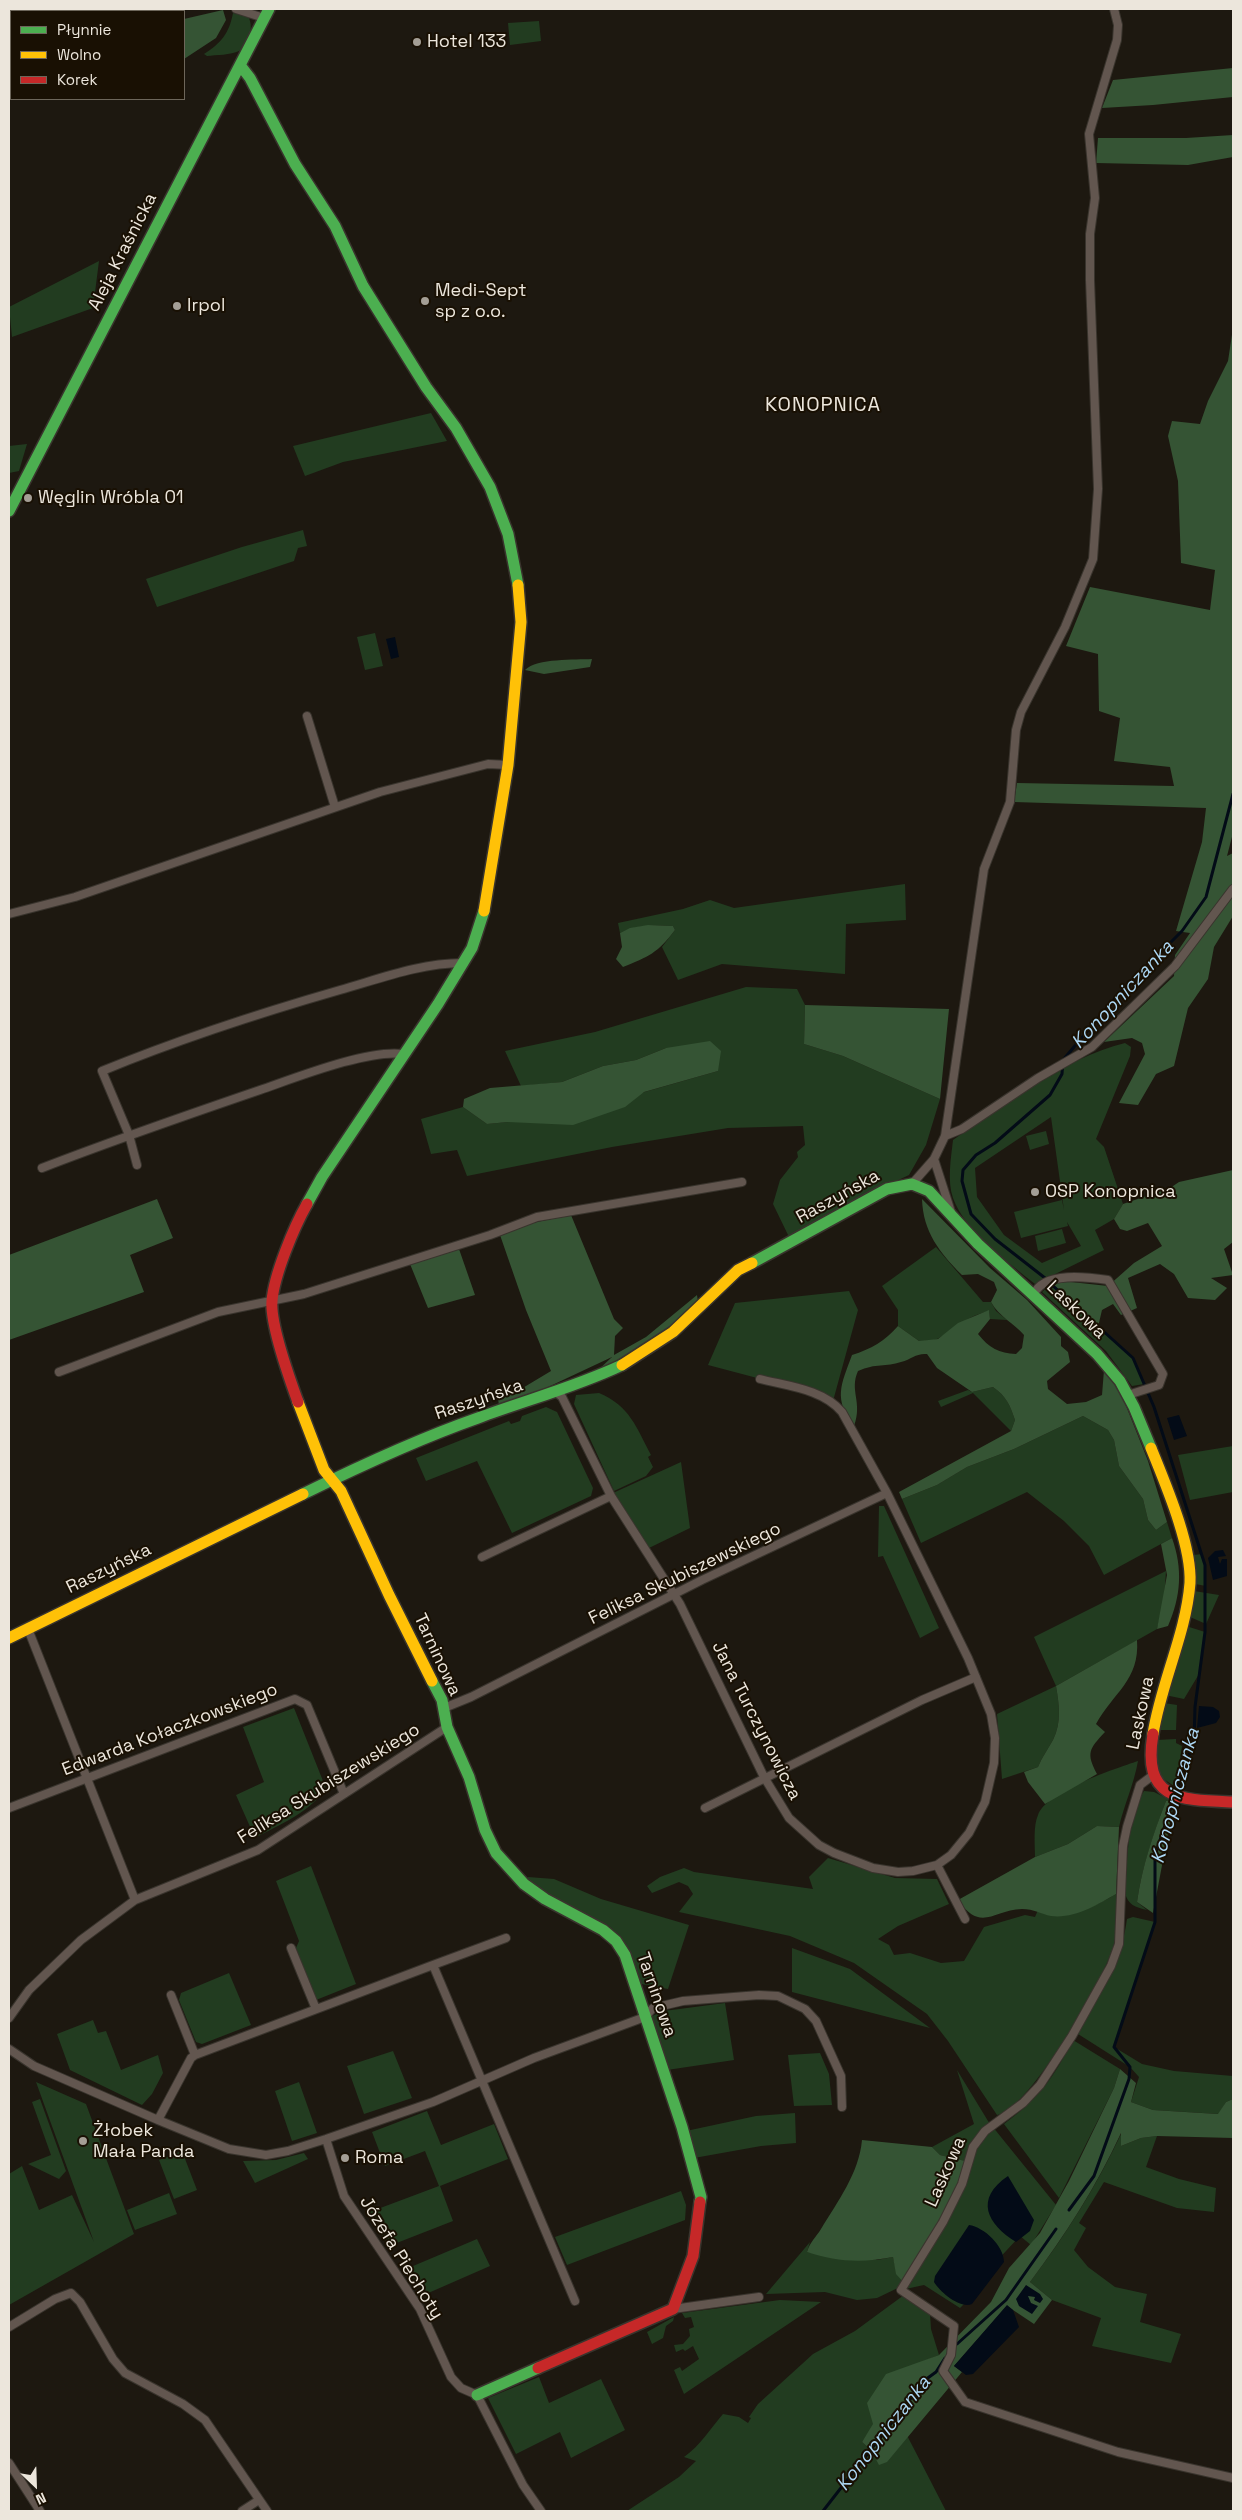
<!DOCTYPE html>
<meta charset="utf-8">
<style>
body{margin:0}
#map{position:relative;width:1242px;height:2520px;overflow:hidden;background:#1d1810;font-family:"Space Grotesk",sans-serif}
canvas{display:block}
.frame{position:absolute;inset:0;border:10px solid #ece6dc;pointer-events:none}
.legend{position:absolute;left:10px;top:10px;width:175px;height:90px;box-sizing:border-box;background:#191003;border:1px solid #6d665a;margin:0;padding:6px 9px;list-style:none;font-size:15px;color:#ece6dc}
.legend li{display:flex;align-items:center;gap:10px;height:25px}
.legend b{width:25px;border:1px solid #6d665a}
.north{position:absolute;left:10px;top:2460px;width:50px;height:50px;-webkit-text-stroke:4px #191003;paint-order:stroke;rotate:156deg;font-size:14px;font-weight:700;line-height:20px;text-align:center;color:#ece6dc}
.north::after{content:'';display:block;margin:auto;width:18px;height:22px;background:#ece6dc;clip-path:polygon(50% 0,100% 100%,50% 72%,0 100%)}
</style>
<div id="map">
<canvas width="1242" height="2520"></canvas>
<div class="frame"></div>
<ul class="legend">
<li><b style="height:6px;background:#4caf50"></b>Płynnie</li>
<li><b style="height:6px;background:#ffc107"></b>Wolno</li>
<li><b style="height:6px;background:#c62828"></b>Korek</li>
</ul>
<div class="north">N</div>
</div>
<script>
const ctx = document.querySelector('canvas').getContext('2d');
ctx.lineJoin = 'round';
function fillPath(path, color) {
  ctx.fillStyle = color;
  ctx.fill(path, 'evenodd');
}
function trace(path, color, width, dash) {
  ctx.strokeStyle = color;
  ctx.lineWidth = width;
  ctx.lineCap = dash ? 'butt' : 'round';
  ctx.setLineDash(dash || []);
  ctx.stroke(path);
}
function label(font, color, halo, rows, align = 'center') {
  ctx.font = font + ' "Space Grotesk",sans-serif';
  ctx.lineWidth = 4;
  ctx.setLineDash([]);
  ctx.textBaseline = 'middle';
  ctx.strokeStyle = halo;
  ctx.fillStyle = color;
  for (const [text, x, y, turn = 0] of rows) {
    ctx.save();
    ctx.translate(x, y);
    ctx.rotate((+turn || 0) * Math.PI / 180);
    ctx.textAlign = isNaN(turn) ? turn : align;
    if (halo) ctx.strokeText(text, 0, 0);
    ctx.fillText(text, 0, 0);
    ctx.restore();
  }
}
fillPath(new Path2D(`
 M233,13L248,16C254,26 250,45 239,51C231,55 216,55 207,56L204,54C221,43 229,34 233,13Z
 M539,21L541,41L510,45L508,23Z
 M99,261L93,308L12,337L9,307Z
 M431,413L447,441L343,462L305,476L293,446Z
 M27,444L19,471L9,473V446Z
 M303,530L307,546L298,548L294,561L157,607L146,579L242,547Z
 M375,633L383,666L365,670L357,637Z
 M905,884L906,920L846,924L845,974L722,964L678,980L662,947L675,930L673,926C654,925 637,925 620,933L618,923L683,909L710,900L734,908Z
 M746,987L797,989L805,1005L804,1044L843,1056L940,1099L926,1145L909,1175L829,1213L789,1237L773,1204L780,1180L798,1157L797,1152L805,1145L803,1126L728,1128L612,1147L467,1176L457,1150L431,1154L421,1119L463,1107L487,1124L508,1122L641,1093L718,1071L666,1048L636,1060L603,1066L562,1082L521,1086L505,1051L595,1032Z
 M1125,1043L1131,1047L1130,1056L1096,1139L1104,1147L1123,1204L1114,1219L1095,1230L1104,1250L1035,1284C1008,1262 965,1232 953,1198C947,1181 951,1158 953,1140C1006,1103 1062,1059 1125,1043ZM1051,1117L1064,1210L1062,1200L1014,1212L1021,1238L1068,1226L1067,1222L1081,1246L1042,1263L1004,1235L977,1197L975,1168Z
 M1046,1131L1049,1144L1030,1150L1026,1136Z
 M1062,1229L1066,1243L1038,1251L1035,1236Z
 M936,1247L983,1302H991L996,1311L1007,1320L990,1319L989,1311C967,1316 958,1327 939,1338C934,1341 926,1341 919,1341L898,1326V1310L882,1286Z
 M1051,1284L1133,1358L1144,1384L1132,1386L1106,1351L1042,1292Z
 M849,1291L858,1310L833,1401L810,1392L708,1365L735,1303Z
 M993,1387C1006,1396 1010,1405 1015,1420L1011,1431L973,1393L941,1407L938,1401L968,1390L972,1392Z
 M599,1393C630,1406 636,1427 651,1455L648,1457L653,1467L646,1476L614,1491L574,1404L576,1395Z
 M546,1407L557,1412L593,1488L591,1496L512,1533L477,1461L426,1481L416,1458L509,1421L511,1424L520,1421L522,1416Z
 M1083,1416L1108,1430L1114,1440L1119,1466L1143,1499L1148,1520L1156,1530L1167,1522L1172,1538L1104,1575L1089,1546L1064,1521L1027,1492L921,1543L902,1499L937,1485L967,1467L1014,1449Z
 M1233,1446V1492L1190,1500L1178,1455Z
 M681,1462L690,1528L649,1548L613,1493Z
 M879,1506H884L939,1628L920,1638L883,1556L878,1557Z
 M1203,1554L1206,1586L1195,1584L1193,1555Z
 M1166,1571L1164,1600L1157,1629L1056,1686C1059,1704 1062,1722 1053,1740C1048,1749 1042,1757 1038,1767L1002,1779L997,1714L1056,1686L1034,1637Z
 M1194,1591L1219,1595L1206,1624L1190,1617Z
 M1186,1626L1205,1632L1199,1674L1184,1699L1165,1695Z
 M1164,1703L1177,1705L1176,1730H1157Z
 M294,1708L325,1786C319,1808 275,1827 255,1838L236,1795L264,1782L243,1727Z
 M1176,1739V1743L1182,1746L1176,1787C1151,1772 1151,1769 1157,1740Z
 M1138,1761C1134,1784 1124,1805 1119,1827L1097,1826L1068,1844L1035,1857C1035,1845 1033,1826 1038,1815C1047,1791 1114,1769 1138,1761Z
 M1144,1791L1154,1792L1170,1800L1166,1801C1153,1835 1142,1867 1137,1902L1147,1910C1135,1907 1128,1905 1125,1893C1128,1860 1126,1820 1144,1791Z
 M828,1858L895,1878L937,1879L949,1904L898,1926L878,1939L889,1945L894,1955L910,1953L941,1963L964,1961L984,1927L1025,1915L1035,1917L1038,1910C1062,1922 1094,1907 1116,1894C1116,1911 1118,1928 1114,1944C1106,1977 1029,2110 997,2115L948,2041L927,2014L854,1963L790,1936L679,1912L693,1894L688,1886L679,1882L652,1893L647,1886L660,1877L684,1868L694,1872L813,1889L809,1877Z
 M311,1866L356,1984L316,2000L296,1948L299,1941L276,1881Z
 M528,1877L554,1879L601,1899L689,1925L668,1989L636,1983L619,1939L525,1881Z
 M1133,1917L1155,1922L1114,2047L1142,2064L1174,2071L1233,2076V2099L1226,2102L1219,2114L1153,2110L1131,2102L1139,2077L1130,2067L1078,2034C1099,1990 1120,1970 1127,1919Z
 M792,1948L850,1969L930,2028L792,1992Z
 M229,1973L251,2025L202,2044L196,2042L179,2000L181,1993Z
 M725,2003L734,2060L667,2070L650,2017L664,2011Z
 M93,2020L98,2033L106,2031L121,2070L158,2055L163,2073L152,2094L142,2105L70,2070L57,2034Z
 M1073,2040L1120,2069L1114,2088L1059,2198L1004,2124C1040,2097 1052,2080 1073,2040Z
 M393,2051L412,2098L364,2114L347,2066Z
 M820,2053L829,2074L832,2105L794,2106L788,2055Z
 M957,2070L988,2121L1056,2205L1031,2245L1020,2236L992,2266L975,2293L960,2308L924,2285L901,2290L904,2285L877,2298L857,2300L825,2292L766,2294L810,2242L807,2252L877,2260L893,2257L897,2274L964,2161L940,2155L932,2147L974,2124Z
 M36,2082L86,2104L134,2234L9,2305V2174L22,2166L39,2210L72,2195L94,2242Z
 M299,2082L317,2133L292,2141L275,2091Z
 M40,2099L66,2171L59,2179L28,2164L51,2155L32,2102Z
 M427,2111L441,2145L494,2124L508,2159L440,2186L453,2221L389,2246L367,2213L439,2186L425,2151L385,2166L372,2132Z
 M795,2113L796,2143L761,2146L694,2158L686,2131L756,2116Z
 M1122,2132L1121,2146L1141,2138L1157,2136L1146,2167L1179,2179L1216,2188L1214,2212L1177,2208L1104,2182L1079,2223L1086,2228L1074,2250L1088,2267L1115,2287L1147,2294L1140,2322L1181,2334L1171,2363L1092,2346L1101,2318L1052,2300L1030,2282C1067,2233 1096,2187 1122,2132Z
 M182,2151L197,2190L174,2199L159,2160Z
 M304,2153L308,2159L255,2183L243,2161L276,2160Z
 M681,2191L686,2205L685,2220L567,2265L555,2237Z
 M169,2193L177,2214L135,2230L127,2210Z
 M477,2239L490,2266L426,2294L406,2269Z
 M904,2295L930,2314L931,2329L939,2355L917,2364L862,2442L871,2450L897,2416L946,2511H627L679,2477L696,2461L684,2457C700,2446 710,2429 723,2414L739,2417L748,2423L751,2418L749,2417L758,2404L813,2354L855,2331Z
 M780,2300L821,2302L684,2394L674,2370L680,2367L682,2371L699,2359L693,2346L685,2351L683,2349L676,2352L674,2345L683,2344L690,2336L689,2329L694,2327L691,2317L685,2318L682,2313Z
 M674,2317L673,2321L666,2326L663,2338L652,2344L647,2332Z
 M539,2377L549,2403L601,2379L625,2430L571,2458L560,2432L516,2454L488,2398Z`), '#223c20');
fillPath(new Path2D(`
 M223,10L226,20L216,38L184,59V19Z
 M1233,68V97L1153,105L1102,108L1113,80Z
 M1233,135V157L1188,165L1096,163L1098,138H1186Z
 M1233,328V833L1227,856L1233,853V916L1214,947L1208,979L1188,1008L1174,1066L1156,1074L1138,1105L1119,1103L1145,1054L1142,1043L1132,1038L1104,1042L1174,976L1175,955L1190,933L1176,931L1202,842L1206,808L1014,802L1017,783L1174,786L1170,767L1114,761L1120,718L1099,711L1098,654L1066,646L1090,587L1210,610L1215,570L1181,563L1178,481L1168,436L1172,421L1200,424L1208,401L1228,361Z
 M592,659L590,667L544,674L525,670C537,658 575,660 592,659Z
 M648,925L673,926L675,930C658,953 648,957 623,967L616,959L622,947L620,933L630,928Z
 M805,1005L949,1009L940,1099L843,1056L804,1044Z
 M710,1041L721,1051L718,1071L644,1092L625,1107L573,1125L508,1122L487,1124L463,1107L464,1099L490,1088L562,1082L603,1066L636,1060L666,1048Z
 M1233,1170V1242L1224,1249L1233,1275L1211,1278L1227,1288L1215,1300L1188,1298L1174,1274L1160,1264L1128,1278L1137,1308L1121,1315L1113,1304L1102,1310L1098,1327L1051,1284L1062,1281L1108,1286L1134,1263L1162,1246L1148,1223L1127,1231L1120,1229L1114,1219L1123,1204L1170,1188L1179,1182Z
 M157,1199L173,1238L130,1255L144,1292L9,1340V1255Z
 M922,1199L990,1268L1027,1300L1061,1337V1346L1068,1352L1070,1362L1047,1381L1048,1389L1067,1404L1086,1402L1102,1395L1104,1370L1110,1374L1119,1388L1148,1461L1167,1522L1156,1530L1148,1520L1143,1499L1119,1466L1114,1440L1108,1430L1083,1416L1014,1449L967,1467L937,1485L902,1499L899,1492L1011,1431L1015,1420C1010,1405 1006,1396 993,1387L972,1392L937,1368L927,1354C916,1353 912,1359 901,1362C886,1367 876,1363 858,1371C849,1391 863,1402 854,1426C833,1399 841,1385 852,1355C871,1349 885,1341 898,1326L919,1341L938,1339L958,1323L989,1310L990,1319L978,1334C989,1348 999,1353 1016,1354L1022,1348L1024,1335C1014,1323 999,1317 991,1302L997,1290L994,1282L978,1274L962,1275C940,1253 923,1232 922,1199Z
 M571,1215L614,1319L623,1328L615,1336L614,1355L646,1337L697,1295L698,1302C673,1335 632,1354 596,1372L612,1357L531,1395L499,1405L498,1399L511,1395L551,1371L526,1310L500,1235L527,1224Z
 M459,1249L475,1295L428,1308L410,1264Z
 M1172,1538C1183,1569 1181,1596 1168,1626L1157,1629L1167,1575L1161,1544Z
 M1137,1640C1140,1680 1113,1693 1096,1724L1105,1732C1089,1749 1086,1753 1097,1774L1045,1804L1028,1782L1024,1772L1038,1767C1042,1757 1048,1749 1053,1740C1062,1722 1059,1704 1056,1686Z
 M1170,1800L1174,1802L1153,1913L1137,1902C1142,1867 1153,1834 1166,1801Z
 M1097,1826L1119,1827L1116,1894C1097,1905 1074,1919 1051,1916C1041,1914 1034,1909 1022,1909C993,1910 981,1933 958,1900L1035,1857L1068,1844Z
 M1120,2069L1136,2083L1131,2102L1153,2110L1218,2114L1226,2102L1233,2099V2138L1157,2136L1141,2138L1121,2146V2133C1096,2187 1066,2234 1030,2282L1052,2300L1034,2324L1007,2306L954,2366L962,2372L887,2462L879,2465L871,2450L862,2442L873,2424L867,2403L886,2374L939,2355L991,2302L1009,2268L1040,2233L1069,2181L1114,2088Z
 M862,2140L932,2147L940,2155L965,2161L967,2166L962,2184L905,2284L896,2274L893,2257C863,2263 836,2262 807,2252C810,2242 816,2237 821,2229C838,2201 859,2173 862,2140Z`), '#355434');
fillPath(new Path2D(`
 M395,637L399,657L391,659L386,639Z
 M1179,1415L1187,1436L1174,1440L1167,1418Z
 M1223,1550L1226,1556L1218,1557L1220,1564L1222,1559H1227V1576L1213,1580L1208,1558L1215,1551Z
 M1199,1706L1213,1707L1219,1711L1220,1717L1216,1723L1197,1728Z
 M1008,2176L1034,2220L1030,2231L1016,2242C987,2224 974,2199 1008,2176Z
 M969,2225C984,2227 1004,2246 1004,2262L972,2304C960,2309 940,2292 934,2282L935,2276Z
 M1026,2285L1040,2294L1043,2299L1040,2303L1034,2300L1035,2297L1028,2296L1031,2303L1038,2306L1032,2314L1019,2306L1016,2299Z
 M1007,2305L1013,2310L1019,2327L973,2374L966,2375L954,2366Z`), '#030b17');
trace(new Path2D(`
 M1045,1278L995,1239L971,1214L962,1181L963,1170L976,1155L995,1143L1050,1095L1062,1074L1063,1060L1117,996L1182,931L1206,897L1233,794
 M1051,1284L1133,1358L1154,1407L1205,1565V1632L1195,1707L1194,1740L1155,1855V1922L1114,2047L1130,2067L1129,2079L1094,2176L1069,2210
 M957,2344L1006,2300L1056,2229
 M823,2511L925,2380L936,2372L945,2358`), '#030b17', 3);
const street = new Path2D(`
 M236,9L264,18
 M307,716L335,807
 M9,914L75,897L380,792L488,764L508,765
 M945,1136L962,1129L1038,1078L1092,1047L1175,966L1233,889
 M934,1159L951,1212
 M137,1165L129,1135L102,1071C180,1039 260,1013 340,990C379,979 421,963 462,963
 M42,1168C114,1140 187,1115 260,1090C295,1078 368,1049 403,1054
 M912,1184L934,1159L945,1136L984,869L1010,802L1016,730L1021,712L1065,627L1093,559L1098,489L1090,280V234L1095,198L1089,134L1117,40L1118,25L1114,9
 M1034,1294C1044,1271 1088,1277 1108,1280L1163,1374L1159,1385L1128,1395
 M59,1372L218,1312L304,1294L490,1235L537,1217L742,1182
 M557,1393L562,1397L611,1496L680,1604L764,1777L789,1818L819,1845L834,1853L873,1868L898,1872L913,1871L937,1865L951,1855L969,1833L985,1802L994,1763L995,1738L991,1714L968,1658L887,1493L842,1412C823,1389 787,1386 760,1379
 M482,1557L611,1496
 M28,1629L135,1900
 M444,1708L471,1697L702,1580L887,1493
 M1152,1776L1140,1785L1127,1827L1123,1846L1119,1944L1111,1966L1072,2036L1040,2085L1023,2103L985,2131L973,2147L962,2184L943,2222L901,2290L954,2326L951,2355L943,2371L965,2402L1118,2452L1233,2478
 M9,1808L295,1699L307,1705L344,1794
 M705,1808L922,1700L976,1677
 M937,1865L965,1919
 M291,1948L316,2009
 M433,1965L506,1938
 M171,1995L195,2055
 M9,2018L29,1990L81,1940L135,1900L258,1850L447,1727
 M9,2049L34,2066L158,2120L229,2149L266,2155L288,2151L326,2139L433,2102L534,2058L645,2017L653,2008L683,2001L759,1995L778,1996L805,2009L816,2021L841,2076L842,2107
 M158,2120L191,2058L195,2055L433,1965L575,2301
 M326,2139L344,2196L420,2309L451,2377L461,2388L477,2395L523,2485L541,2511
 M673,2309L759,2297
 M9,2327L55,2299L71,2293L80,2302L113,2359L125,2373L183,2404L205,2420L267,2511
 M9,2463L40,2511
 M242,2511L259,2500`);
const fast = new Path2D(`
 M240,65L250,78L295,164L335,226L363,286L426,387L456,428L490,487L508,534L518,585
 M9,511L269,9
 M307,1204L322,1177L438,1004L472,948L484,911
 M752,1263L887,1189L912,1184L929,1191L978,1244L1097,1354L1120,1381L1134,1407L1151,1448
 M303,1494C360,1466 418,1439 478,1418C526,1400 576,1387 622,1365
 M432,1681L442,1700L447,1727L469,1777L485,1830L496,1853L524,1884L545,1899L603,1930L616,1941L625,1955L682,2127L701,2197L700,2202
 M477,2395L538,2368`);
const slow = new Path2D(`
 M484,911L508,765L521,622L518,585
 M622,1365L673,1332L738,1270L752,1263
 M298,1402L324,1470L341,1491L389,1595L432,1681
 M1151,1448C1165,1483 1192,1545 1190,1583C1186,1634 1161,1683 1153,1734
 M9,1638L303,1494`);
const jam = new Path2D(`
 M298,1402C290,1380 270,1324 272,1301C274,1275 294,1227 307,1204
 M1153,1734C1142,1800 1179,1800 1233,1802
 M538,2368L673,2309L693,2256L700,2202`);
trace(street, '#39342d', 10);
trace(fast, '#39342d', 14);
trace(slow, '#39342d', 14);
trace(jam, '#39342d', 14);
trace(street, '#62564f', 8);
trace(fast, '#4caf50', 11);
trace(slow, '#ffc107', 11);
trace(jam, '#c62828', 11);
for (const [x, y, r, color] of [
 [417,42,5,"#a49e95"],
 [425,301,5,"#a49e95"],
 [177,306,5,"#a49e95"],
 [28,498,5,"#a49e95"],
 [1035,1192,5,"#a49e95"],
 [83,2141,5,"#a49e95"],
 [345,2158,5,"#a49e95"]
]) {
  const dot = new Path2D();
  dot.arc(x, y, r, 0, 2 * Math.PI);
  ctx.fillStyle = color;
  ctx.fill(dot);
  trace(dot, '#191003', 2);
}
label('18px', '#ece6dc', '#191003', [
 ["Hotel 133",427,42],
 ["Medi-Sept",435,291],
 ["sp z o.o.",435,312],
 ["Irpol",187,306],
 ["Węglin Wróbla 01",38,498],
 ["OSP Konopnica",1045,1192],
 ["Żłobek",93,2131],
 ["Mała Panda",93,2152],
 ["Roma",355,2158]
], 'left');
label('18px', '#ece6dc', '#191003', [
 ["Aleja Kraśnicka",123,252,-63],
 ["Raszyńska",838,1197,-29],
 ["Laskowa",1076,1310,44],
 ["Raszyńska",479,1400,-19],
 ["Raszyńska",109,1569,-26],
 ["Feliksa Skubiszewskiego",685,1574,-26],
 ["Tarninowa",437,1655,65],
 ["Laskowa",1141,1713,-78],
 ["Jana Turczynowicza",756,1721,63],
 ["Edwarda Kołaczkowskiego",170,1730,-21],
 ["Feliksa Skubiszewskiego",329,1784,-32],
 ["Tarninowa",656,1995,71],
 ["Laskowa",946,2172,-66],
 ["Józefa Piechoty",401,2258,58]
]);
label('italic 19px', '#add8f5', '#191003', [
 ["Konopniczanka",1123,995,-47],
 ["Konopniczanka",1176,1796,-75],
 ["Konopniczanka",884,2434,-52]
]);
ctx.letterSpacing = '1px';
label('20px', '#ece6dc', '#191003', [
 ["KONOPNICA",823,406]
]);
ctx.letterSpacing = '0px';
</script>
